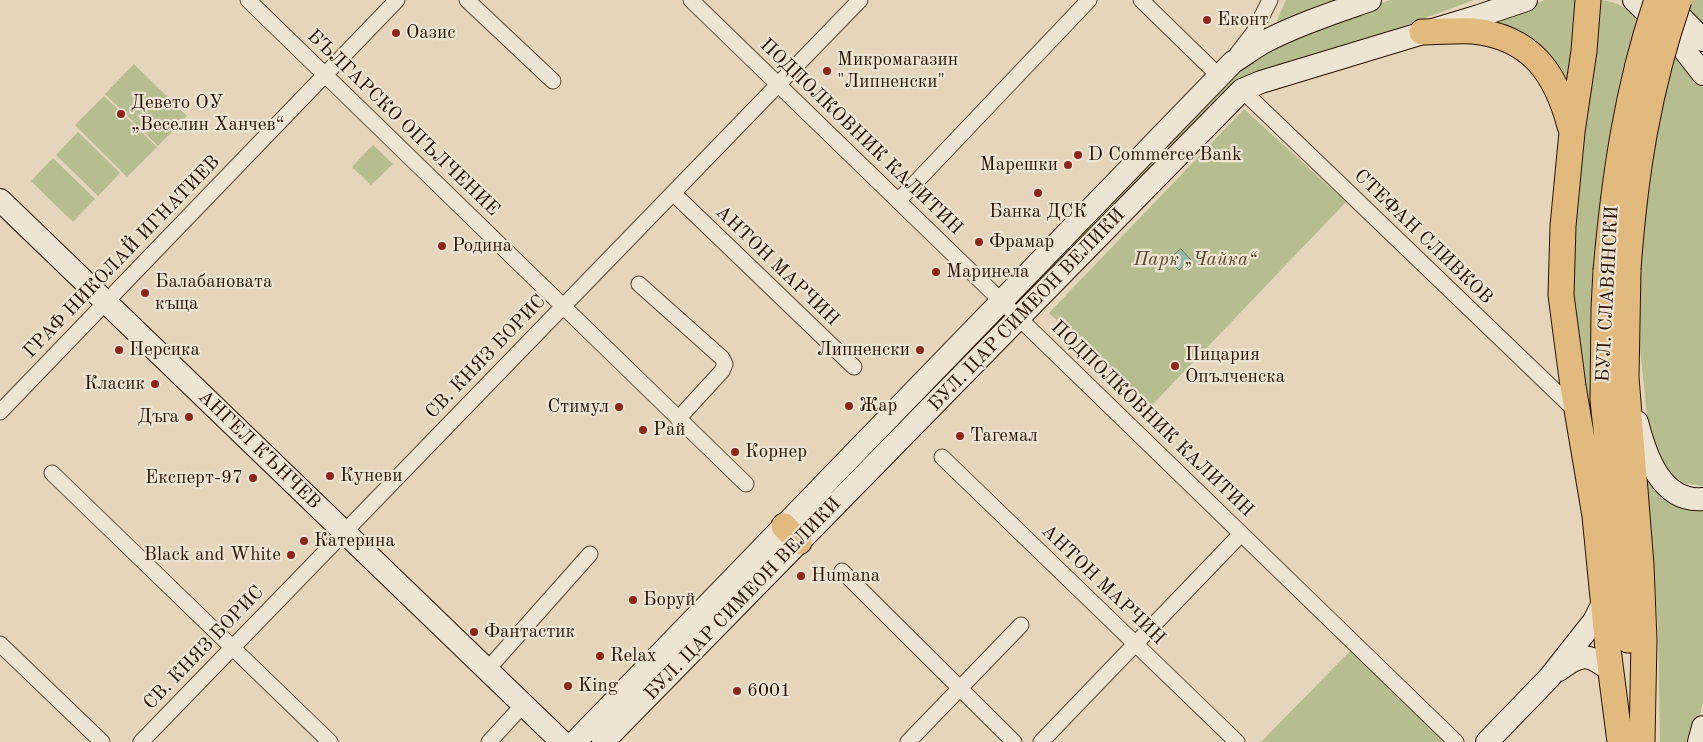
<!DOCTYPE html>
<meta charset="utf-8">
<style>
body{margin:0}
canvas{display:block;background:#e4d5bb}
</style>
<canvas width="1703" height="742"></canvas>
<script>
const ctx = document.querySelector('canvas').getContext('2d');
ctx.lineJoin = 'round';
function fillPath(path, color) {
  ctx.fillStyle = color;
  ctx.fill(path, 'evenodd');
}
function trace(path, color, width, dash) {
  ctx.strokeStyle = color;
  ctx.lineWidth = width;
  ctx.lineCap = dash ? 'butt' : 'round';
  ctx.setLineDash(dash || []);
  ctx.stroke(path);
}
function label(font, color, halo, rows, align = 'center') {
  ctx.font = font + ' "Old Standard TT",serif';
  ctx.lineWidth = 4.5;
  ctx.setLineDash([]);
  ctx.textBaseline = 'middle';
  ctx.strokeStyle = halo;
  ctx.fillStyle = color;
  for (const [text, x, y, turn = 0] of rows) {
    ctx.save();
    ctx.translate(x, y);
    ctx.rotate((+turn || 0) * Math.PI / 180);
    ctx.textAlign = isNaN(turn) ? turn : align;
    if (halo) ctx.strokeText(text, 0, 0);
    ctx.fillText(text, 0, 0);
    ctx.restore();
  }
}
fillPath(new Path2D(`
 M1286,0H1345L1278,24L1277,20Z
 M1390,0H1474L1252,82L1023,299H1020L1018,296L1247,62L1304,32Z
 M1545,0H1582L1573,91L1480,23Z
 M1595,0C1615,0 1625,7 1640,19L1621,627L1625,741L1569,294Z
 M1692,0H1703V24L1689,8Z
 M1674,51L1703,88V486L1683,483L1669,473L1657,459L1649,436L1640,347L1638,267L1655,124Z
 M134,64L187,116L158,146L105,94Z
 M104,96L157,147L127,177L75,125Z
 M1244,109L1346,202L1151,406L1049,313Z
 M78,132L120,173L98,196L56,155Z
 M373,145L393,164L371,185L352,167Z
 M53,158L95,199L73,222L31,181Z
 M1645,474C1662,497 1670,512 1703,510V703L1693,742H1660L1658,630L1652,540Z
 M1353,648L1450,742H1261Z`), '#b6bd8e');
const water = new Path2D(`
 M1181,249L1191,260L1179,270L1169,260Z`);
fillPath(water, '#96b9ad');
trace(water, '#6b7668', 1);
const street = new Path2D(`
 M248,0L746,484
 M467,0L553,81
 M691,0L1456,742
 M1141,0L1219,76
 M1237,54L1254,32L1270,0
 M1242,90L1576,411
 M673,193L854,367
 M898,201L1089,0
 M639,284L722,358L725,364L722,371L678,419
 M0,412L397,0
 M942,457L1237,742
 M52,473L330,742
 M842,571L1014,742
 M0,644L102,742
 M487,670L590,554
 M141,742L860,0
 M489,742L523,705
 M908,742L1021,625
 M1041,742L1241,534`);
const secondary = new Path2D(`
 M1634,0L1682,47L1703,74
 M1664,0L1703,40
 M0,200L562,742
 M1637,422C1645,454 1661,503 1703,499
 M1559,670C1583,652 1589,654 1611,671
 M575,742L1233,62C1243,56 1252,49 1262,43C1296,25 1333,13 1370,0
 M603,742L1242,90L1261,82L1479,16L1526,0
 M1487,742L1549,678L1594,621L1604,601
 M1699,742L1703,727`);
const primary = new Path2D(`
 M1588,0L1584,51L1572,132L1563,226L1561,295L1573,386L1595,516L1608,649L1620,742
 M1422,32C1439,32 1456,30 1473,31C1531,37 1556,73 1570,126
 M1628,269L1626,377L1641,565L1644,640L1642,742
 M1606,271L1604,308L1603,400L1628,640
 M784,526L799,542`);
trace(street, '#58432f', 17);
trace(secondary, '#2a1200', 24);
trace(primary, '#2a1200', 27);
trace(street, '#ede4d3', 15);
trace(secondary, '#ede4d3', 22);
trace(primary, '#e2ba7e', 25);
const primaryBridge = new Path2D(`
 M1628,269C1635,174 1648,90 1679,0
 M1606,271C1614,179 1627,88 1657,0`);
trace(primaryBridge, '#2a1200', 27, []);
trace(primaryBridge, '#e2ba7e', 25);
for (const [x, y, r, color] of [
 [1207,20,5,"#8f2418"],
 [396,33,5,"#8f2418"],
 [827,71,5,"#8f2418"],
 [121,114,5,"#8f2418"],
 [1078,155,5,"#8f2418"],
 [1068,165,5,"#8f2418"],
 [1038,193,5,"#8f2418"],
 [979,242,5,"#8f2418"],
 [442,246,5,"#8f2418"],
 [936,272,5,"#8f2418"],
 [145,293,5,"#8f2418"],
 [119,350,5,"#8f2418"],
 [920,350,5,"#8f2418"],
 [1175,366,5,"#8f2418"],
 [155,384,5,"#8f2418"],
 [849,406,5,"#8f2418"],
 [619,407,5,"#8f2418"],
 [189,417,5,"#8f2418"],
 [643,430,5,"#8f2418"],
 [960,436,5,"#8f2418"],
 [735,452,5,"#8f2418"],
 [330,476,5,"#8f2418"],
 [253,478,5,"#8f2418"],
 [304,541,5,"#8f2418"],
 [291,555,5,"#8f2418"],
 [801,576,5,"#8f2418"],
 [633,600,5,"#8f2418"],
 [474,632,5,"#8f2418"],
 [600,656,5,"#8f2418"],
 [568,686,5,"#8f2418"],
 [737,691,5,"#8f2418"]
]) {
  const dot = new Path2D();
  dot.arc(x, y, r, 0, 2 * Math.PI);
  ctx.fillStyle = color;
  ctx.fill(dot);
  trace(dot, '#ede4d3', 2);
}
label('19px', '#2a1200', '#ede4d3', [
 ["Еконт",1217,20],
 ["Оазис",406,33],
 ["Микромагазин",837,60],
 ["\"Липненски\"",837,82],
 ["Девето ОУ",131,103],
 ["„Веселин Ханчев“",131,125],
 ["D Commerce Bank",1088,155],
 ["Марешки",1058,165,"right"],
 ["Банка ДСК",1038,212,"center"],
 ["Фрамар",989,242],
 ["Родина",452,246],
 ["Маринела",946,272],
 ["Балабановата",155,282],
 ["къща",155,304],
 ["Персика",129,350],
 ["Липненски",910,350,"right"],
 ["Пицария",1185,355],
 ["Опълченска",1185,377],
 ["Класик",145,384,"right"],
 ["Жар",859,406],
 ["Стимул",609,407,"right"],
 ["Дъга",179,417,"right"],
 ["Рай",653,430],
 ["Тагемал",970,436],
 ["Корнер",745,452],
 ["Куневи",340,476],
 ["Експерт-97",243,478,"right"],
 ["Катерина",314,541],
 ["Black and White",281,555,"right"],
 ["Humana",811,576],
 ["Боруй",643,600],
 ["Фантастик",484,632],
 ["Relax",610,656],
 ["King",578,686],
 ["6001",747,691]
], 'left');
label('19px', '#2a1200', '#ede4d3', [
 ["БЪЛГАРСКО ОПЪЛЧЕНИЕ",403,123,44],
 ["ПОДПОЛКОВНИК КАЛИТИН",861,137,44],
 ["СТЕФАН СЛИВКОВ",1423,237,44],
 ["ГРАФ НИКОЛАЙ ИГНАТИЕВ",122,257,-46],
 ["АНТОН МАРЧИН",777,266,44],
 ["БУЛ. СЛАВЯНСКИ",1608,294,-87],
 ["БУЛ. ЦАР СИМЕОН ВЕЛИКИ",1027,310,-46],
 ["СВ. КНЯЗ БОРИС",486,357,-46],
 ["ПОДПОЛКОВНИК КАЛИТИН",1152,419,44],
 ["АНГЕЛ КЪНЧЕВ",259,450,44],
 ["АНТОН МАРЧИН",1103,585,44],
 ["БУЛ. ЦАР СИМЕОН ВЕЛИКИ",743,599,-46],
 ["СВ. КНЯЗ БОРИС",204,648,-46]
]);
label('italic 19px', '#54452b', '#ede4d3', [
 ["Парк „Чайка“",1195,260]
]);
</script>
